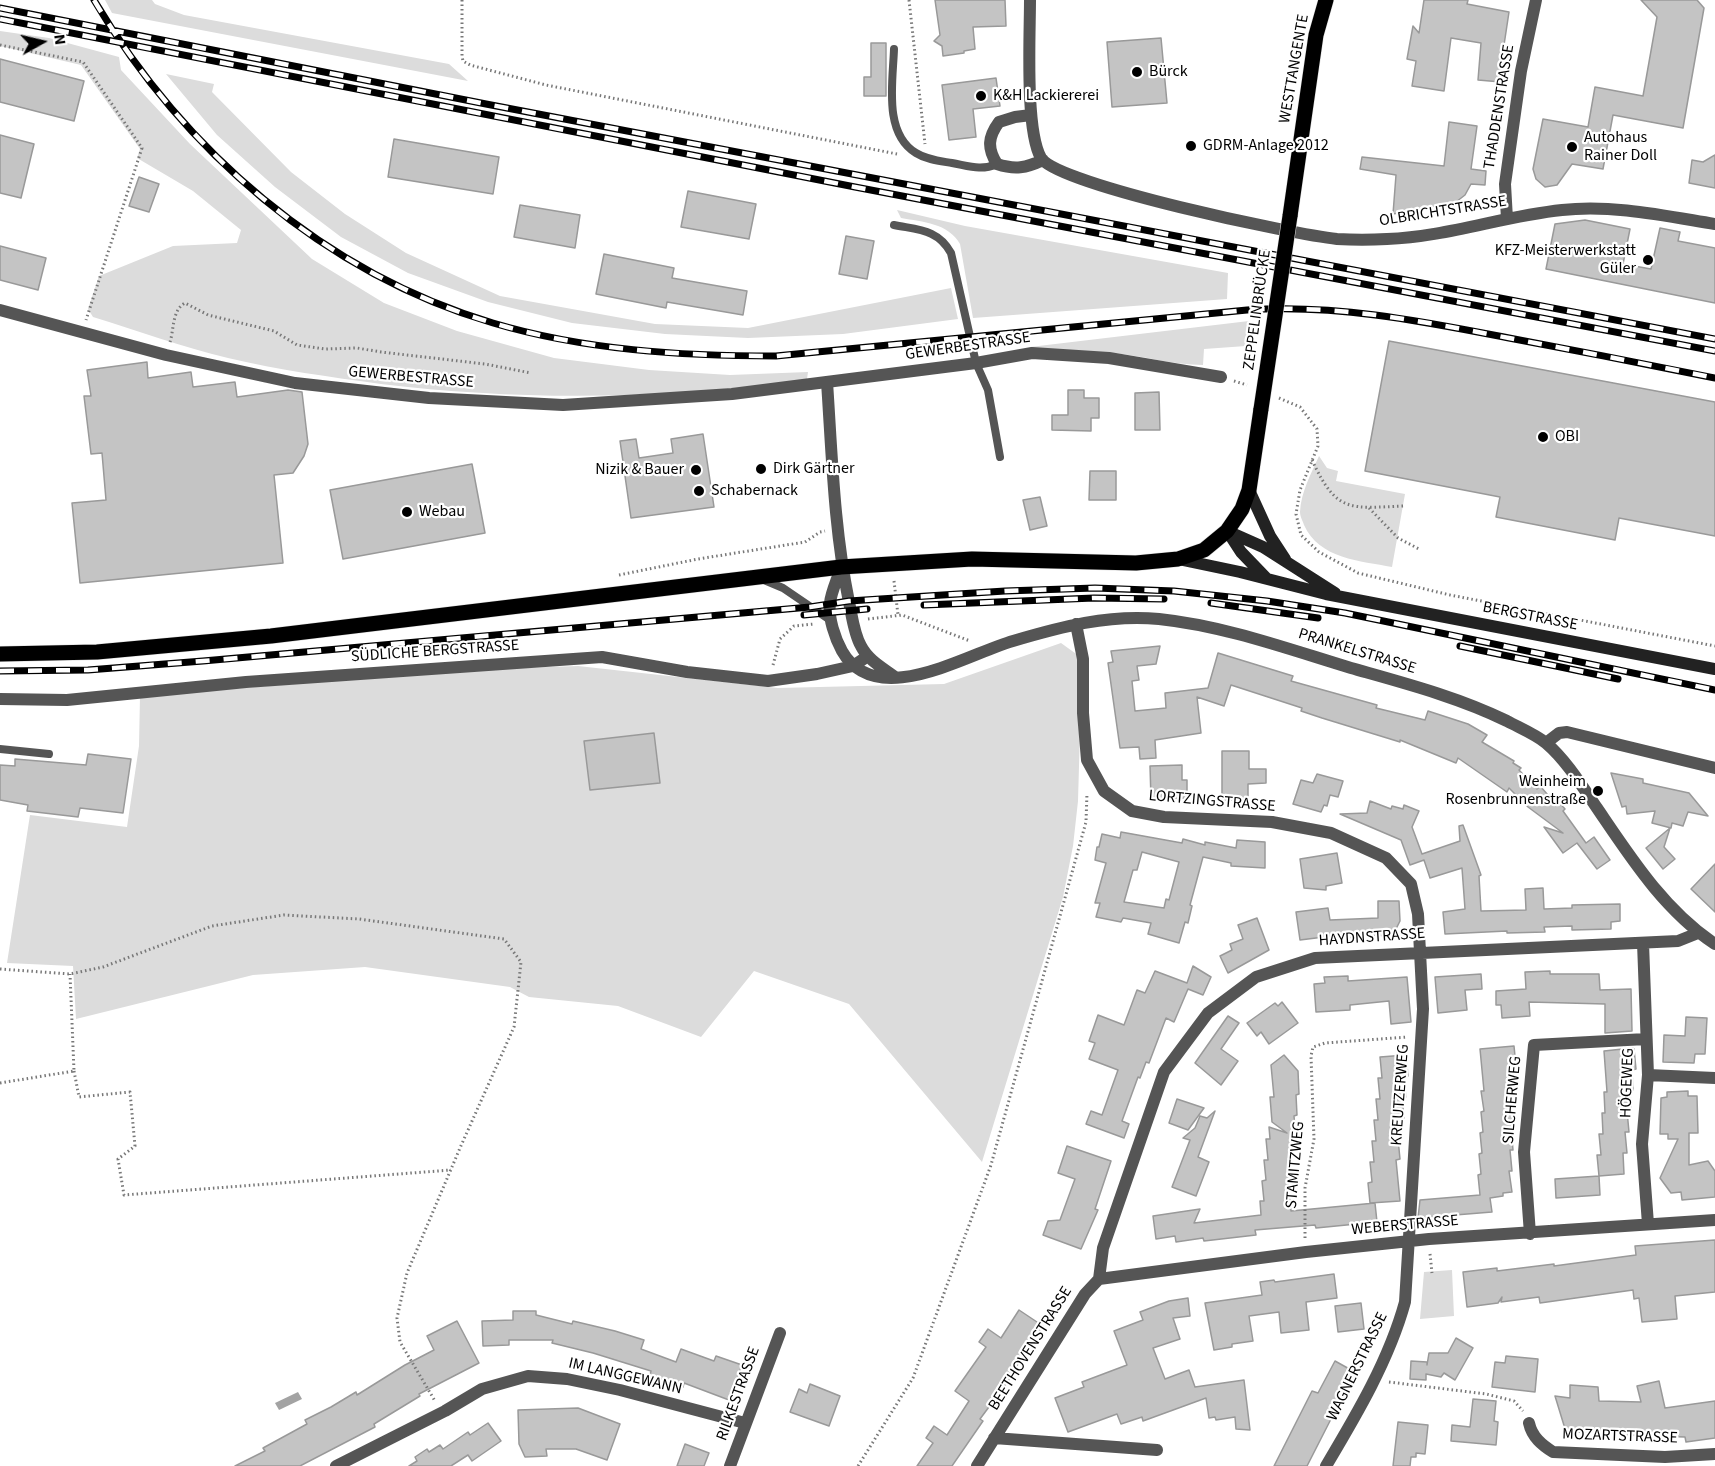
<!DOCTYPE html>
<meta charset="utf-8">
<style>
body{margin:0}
#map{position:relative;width:1715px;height:1466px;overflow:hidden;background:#fff;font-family:"Source Sans 3",sans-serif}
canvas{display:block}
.north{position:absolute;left:12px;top:12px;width:60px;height:60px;-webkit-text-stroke:4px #fff;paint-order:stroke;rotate:82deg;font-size:16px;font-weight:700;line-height:24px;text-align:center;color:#000}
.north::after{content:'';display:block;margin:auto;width:21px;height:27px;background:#000;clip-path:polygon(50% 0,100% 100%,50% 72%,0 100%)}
</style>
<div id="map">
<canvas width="1715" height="1466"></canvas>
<div class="north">N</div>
</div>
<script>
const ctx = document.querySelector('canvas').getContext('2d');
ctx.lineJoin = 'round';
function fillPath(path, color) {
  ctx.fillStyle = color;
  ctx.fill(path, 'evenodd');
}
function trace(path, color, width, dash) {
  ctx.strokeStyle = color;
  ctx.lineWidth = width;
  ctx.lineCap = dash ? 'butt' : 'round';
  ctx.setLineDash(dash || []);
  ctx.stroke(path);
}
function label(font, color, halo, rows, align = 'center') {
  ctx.font = font + ' "Source Sans 3",sans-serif';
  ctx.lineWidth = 4.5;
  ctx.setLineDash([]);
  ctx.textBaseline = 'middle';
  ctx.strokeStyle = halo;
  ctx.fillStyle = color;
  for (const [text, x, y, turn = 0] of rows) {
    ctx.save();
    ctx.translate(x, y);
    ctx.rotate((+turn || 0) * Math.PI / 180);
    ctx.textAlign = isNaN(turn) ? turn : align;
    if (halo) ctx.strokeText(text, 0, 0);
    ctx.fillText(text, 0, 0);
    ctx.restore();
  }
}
fillPath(new Path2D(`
 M105,0H152L155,4L184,15L449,64L468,81L112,13Z
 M0,31L49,38L119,57L121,70L190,144L312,259L384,303L457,331L554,358L649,370L730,375L808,372L807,379C665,400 523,401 381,384C330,377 279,370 228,358C183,347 138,331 93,317L88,309L99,276L173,246L237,243L241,230L193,191L137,158L140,149L81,65L0,46Z
 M166,74L214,84L212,92L291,172L345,214L406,253L500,296L655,324L748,328L951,288L958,319L843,334L748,338L665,334L572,323L488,302L408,273L341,237L275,187L217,135Z
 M897,210L965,226L1228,273L1227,299L973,318L960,244C948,223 923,222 901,218Z
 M1249,321L1246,346L1204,349L1203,365C1173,365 1144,356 1114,353C1086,350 1057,355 1030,347Z
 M1319,456L1327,468L1338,471L1336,481L1405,494L1392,567C1361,561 1319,559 1304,525C1303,521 1300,517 1300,512C1301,492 1311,474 1319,456Z
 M1061,643L1079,656L1080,731L1078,801L1073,846L1063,897L982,1162L849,1004L754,971L701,1037L618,1006L529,997L510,987L365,967L253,975L76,1019L73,966L7,963L30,815L127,827L139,746L140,696L487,669L578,666L778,688L944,684Z
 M1452,1270L1454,1316L1420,1319L1424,1272Z`), '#dcdcdc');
fillPath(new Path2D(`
 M298,1392L302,1399L279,1410L275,1403Z`), '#a3a3a3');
const building = new Path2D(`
 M935,0H1005L1006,26L973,27L975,49L964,51V53L943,56L942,46L934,41L940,35Z
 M1424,0H1468L1467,4L1509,12L1501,65H1503L1501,82L1478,80L1481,43L1451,38L1444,91L1412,86L1416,61L1407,59L1413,26L1419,33Z
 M1641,0H1697L1704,8L1683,128L1613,115L1603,169L1572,164L1557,185L1545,187L1536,179L1533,169L1543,119L1588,127L1595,87L1643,96L1657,17Z
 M1161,38L1167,103L1112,107L1107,42Z
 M871,43H886V96H864V77H871Z
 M0,59L84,81L74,121L0,102Z
 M996,78L1000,106L973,109L976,137L949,140L942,85Z
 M1449,122L1477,126L1471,169L1486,171L1485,185L1471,184L1465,195L1456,202L1393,214L1396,175L1360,169L1362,157L1444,166Z
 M0,135L34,144L21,198L0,193Z
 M394,139L499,157L493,194L388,177Z
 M1715,155V188L1689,183L1692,160L1703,162Z
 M139,177L159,184L149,212L129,206Z
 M688,191L756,204L749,239L681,227Z
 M520,205L580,215L575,248L514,237Z
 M1585,220L1630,229L1623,264L1651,269L1660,228L1680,232L1678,241L1715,248V303L1546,269L1555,224Z
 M846,236L874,241L867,279L839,274Z
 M0,246L46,258L38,290L0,280Z
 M604,254L674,268L672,278L747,291L743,315L667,302L666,308L596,294Z
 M1389,341L1715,402V536L1619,518L1615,540L1496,517L1500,497L1365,471Z
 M147,362L148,378L191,372L193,387L235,382L237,397L288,390L302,392L308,444L304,456L293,473L274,475L283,563L80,583L72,503L106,500L102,453L91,454L84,396H91L87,370Z
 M1068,390H1084V398H1099V418H1091V431L1052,430V415H1068Z
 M1159,392L1160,430H1135V393Z
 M703,434L714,507L631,518L620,441L636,439L639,458L673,453L671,439Z
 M472,464L485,533L343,559L330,490Z
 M1090,471H1116V500H1089Z
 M1040,497L1047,526L1030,530L1023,500Z
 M1160,646L1156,664L1137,666L1139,680L1132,681L1135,711L1166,708L1165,693L1208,688L1218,653L1293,676L1291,681L1377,705L1376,708L1425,720L1428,711L1468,724L1487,735L1482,742L1514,761L1513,763L1521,768L1519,770L1537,789L1540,786L1548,795L1552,794L1565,809L1563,811L1586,843L1594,837L1610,860L1597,869L1577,843L1563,853L1544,827L1563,833L1528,807L1509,788L1507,792L1458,758L1456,763L1400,740V742L1322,718L1301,711L1302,708L1231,685L1224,706L1197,697L1201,733L1155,740L1156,758L1140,759L1139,747L1120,748L1108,663L1113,662L1111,651Z
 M654,733L660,783L590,790L584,741Z
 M1222,751H1249V769H1266V783L1248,784V800H1222Z
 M88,754L131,759L123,813L80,808L78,817L27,811L28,805L0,800V765L15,766V759L86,765Z
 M1182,765V780H1187V798L1151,799L1150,766Z
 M1611,773L1643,779V783L1689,793L1708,816L1688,812L1683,826L1672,823L1671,828L1652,823L1655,811L1627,814L1626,806L1622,807Z
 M1317,774L1343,781L1338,797L1330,795L1327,806L1324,805L1321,812L1293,804L1301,780L1313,783Z
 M1370,801L1391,809L1392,806L1403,809L1404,805L1419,811L1412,827L1422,854L1460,841L1459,826L1463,825L1481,875L1479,876L1481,911L1526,910L1525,889L1543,888L1544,909L1572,908V905L1620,904V921L1611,922V929L1572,930V926L1544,927L1545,932L1507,933V931L1445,934L1443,912L1465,909L1462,868L1430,878L1424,860L1410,865L1401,840L1340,814L1367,813Z
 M1670,828L1664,847L1675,859L1663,869L1646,848Z
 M1121,832L1182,843L1183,839L1205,845V842L1236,848L1237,840L1265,842V868L1231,866V863L1203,857L1190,905L1192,906L1188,923L1185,922L1179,943L1148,934L1151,923L1123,918L1121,922L1096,917L1100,903H1095L1106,863L1095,860L1097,847H1099L1102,834L1120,838ZM1142,852L1179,862L1169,900L1166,899L1164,908L1124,902L1133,870H1137Z
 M1337,853L1342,883L1326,886V890L1304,888L1300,859Z
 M1715,864V912L1691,889Z
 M1378,901H1399L1400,921L1396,929L1390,935L1332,939V936L1300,940L1296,912L1328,908L1330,920L1378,918Z
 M1257,918L1269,950L1228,973L1220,956L1232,950L1230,944L1243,939L1238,925Z
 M1193,966L1211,977L1203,995L1188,989L1174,1022L1166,1018L1149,1063L1146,1062L1140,1078L1138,1077L1122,1121L1129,1124L1124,1138L1086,1124L1091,1111L1102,1115L1118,1070L1089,1059L1095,1043L1089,1041L1098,1015L1124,1025L1137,990L1145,993L1155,971L1187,983Z
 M1550,971V974H1599L1600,990L1631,989L1632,1031L1605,1033V1004L1529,1002L1530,1016L1502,1018L1501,1005H1496V991L1526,989L1525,972Z
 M1481,974L1482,989L1465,990L1467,1010L1438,1013L1435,977Z
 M1348,976V981L1407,977L1411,1022L1391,1024L1389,1001L1350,1005V1010L1316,1012L1314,984L1325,983L1324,977Z
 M1282,1002L1298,1023L1269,1044L1261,1032L1257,1036L1247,1023L1275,1003L1278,1006Z
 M1228,1016L1239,1023L1221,1049L1238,1061L1221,1085L1195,1063Z
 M1686,1017L1707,1018L1705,1054H1695L1694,1063L1663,1062L1664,1035L1685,1036Z
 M1514,1046L1516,1066L1513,1067L1516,1087H1513L1515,1108H1512L1514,1129H1511L1513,1150H1510L1512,1171H1509L1512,1192L1503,1193V1196L1490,1198L1492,1212L1418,1218L1420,1200L1480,1195L1478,1175L1481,1174L1479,1154L1482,1153L1480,1133L1483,1132L1481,1112L1484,1111L1481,1091H1484L1480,1049Z
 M1632,1048L1634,1049L1636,1069L1632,1070L1633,1090L1630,1091L1631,1111H1627L1629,1132H1625L1627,1153H1623L1624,1174L1599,1176L1597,1155H1601L1599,1134H1603L1602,1113H1605L1604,1092H1607L1604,1051Z
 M1284,1055L1298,1071L1299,1094L1296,1095L1297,1115L1294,1116L1296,1140L1292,1137L1294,1157L1290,1158L1292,1178H1288L1291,1211L1375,1203L1377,1222L1316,1228L1315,1225L1255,1230L1256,1235L1204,1241L1203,1238L1176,1242L1175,1236L1156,1239L1153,1216L1200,1209L1194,1223L1261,1215L1260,1201H1264L1262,1181L1266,1180L1264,1160H1268L1266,1139H1270L1269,1127L1287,1133L1272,1122L1270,1097H1274L1271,1065Z
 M1406,1055L1408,1076H1404L1406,1097H1402L1404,1118H1400L1402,1138L1398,1139L1400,1159L1396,1160L1400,1201L1370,1203L1368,1183L1372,1182L1370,1162H1374L1372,1141H1376L1374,1120H1378L1376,1099H1380L1378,1078H1382L1380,1057Z
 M1688,1091V1096H1697L1698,1133H1689V1165L1708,1161L1715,1171V1197L1682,1200L1681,1192L1671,1193L1660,1178L1678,1139H1668V1134H1660L1661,1098L1667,1097V1092Z
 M1177,1099L1204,1108L1188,1130L1169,1123Z
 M1215,1111L1198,1157L1209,1162L1196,1196L1172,1187L1190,1140L1183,1138L1195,1128L1200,1116L1207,1118Z
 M1067,1146L1111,1161L1095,1209L1098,1210L1081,1249L1043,1235L1048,1221L1060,1220L1075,1179L1058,1173Z
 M1599,1176L1600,1195L1556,1198L1555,1179Z
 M1715,1240V1292L1675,1296L1677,1319L1642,1322L1639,1298L1634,1299L1633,1290L1540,1303L1539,1297L1501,1302L1502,1297L1498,1303L1467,1307L1463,1272L1497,1268V1271L1554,1264V1266L1636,1255L1635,1246Z
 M1334,1274L1337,1298L1306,1302L1309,1330L1281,1333L1279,1312L1249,1316L1253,1341L1232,1344V1347L1214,1350L1205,1303L1262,1295L1260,1282L1274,1280L1275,1282Z
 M1188,1298L1190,1316L1173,1318L1180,1339L1153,1348L1165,1379L1189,1370L1195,1387L1244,1380L1250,1430L1236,1429L1235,1417L1216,1420L1215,1417L1209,1418L1206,1398L1143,1421L1142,1417L1121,1424L1117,1414L1068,1432L1055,1398L1084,1387L1082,1382L1127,1365L1114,1331L1143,1320L1140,1312L1169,1301Z
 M1361,1303L1364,1329L1338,1332L1335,1306Z
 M1019,1310L1043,1326L1016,1367L1018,1368L980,1419L983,1421L952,1466H917L933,1443L926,1438L934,1426L947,1435L969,1401L955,1391L986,1347L979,1342L988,1329L1001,1338Z
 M513,1311H536V1315L572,1324L573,1321L615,1331L644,1340L641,1349L676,1362L681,1349L714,1361L716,1356L742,1365L729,1400L684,1383L683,1387L650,1375L651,1371L593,1353L552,1343L553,1340H509V1345L483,1346L482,1321L513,1320Z
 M457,1321L479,1363L419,1394L420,1396L374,1424L375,1427L300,1466H235L265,1451L263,1448L307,1424L305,1420L331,1407L356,1392L357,1395L405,1365L434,1350L427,1336Z
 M1456,1338L1473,1348L1455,1380L1444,1373L1441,1377L1426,1374V1380L1410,1379L1411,1361L1427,1362V1365L1429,1353H1448Z
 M1506,1356L1538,1359L1535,1392L1492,1387L1495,1362L1505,1363Z
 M1335,1361L1353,1371L1328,1417L1331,1419L1307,1466H1274L1312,1391L1318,1393Z
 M1659,1381L1665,1408L1715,1401V1438L1686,1442L1685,1437L1622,1435V1432H1566L1555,1396L1570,1398V1385L1598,1387L1599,1401L1641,1402L1637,1386Z
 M810,1384L840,1396L829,1426L790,1412L799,1389L807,1393Z
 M1473,1399L1496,1401L1494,1421L1498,1422L1496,1445L1451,1441L1452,1425L1470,1427Z
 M578,1408L620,1424L607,1460L576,1449H546L547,1456L525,1457L519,1444L518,1410Z
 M1398,1422L1428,1425L1425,1454L1416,1453V1457H1411L1410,1466H1393Z
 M488,1423L501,1441L472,1461L468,1455L451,1466H409L417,1461L415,1457L427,1449L429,1452L440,1445L443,1449L468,1432L470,1435Z
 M685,1444L709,1453L704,1466H677Z`);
fillPath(building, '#c4c4c4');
trace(building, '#999', 1.5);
const primary = new Path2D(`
 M1290,216L1316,35L1326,0
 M0,654L97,652L271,636L841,567L972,559L1136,563L1178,559L1204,550L1227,531L1242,509L1249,490L1261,409`);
trace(primary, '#dbdbdb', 16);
trace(new Path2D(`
 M462,0V56L463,61L470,65L546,85L897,154
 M909,0L925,144
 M0,45L83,62L142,148L86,320
 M170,342C174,330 172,310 185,303L208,315L274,331L297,345L325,349L357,348L381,352L485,364L531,373
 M1234,381L1247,385
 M1279,398L1300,407L1317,429L1318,446L1300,490L1296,514L1301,535L1319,552L1358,573L1450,595L1715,646
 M1312,460C1337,514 1350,508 1404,506
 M1369,508L1398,538L1419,549
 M619,575L698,559L805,542L820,532L825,531
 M894,581L898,615
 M868,619L902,615L970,641
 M773,665L780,639L794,626L814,624
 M0,969L70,974L103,967L212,926L284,915L359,919L504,939L521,962L514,1027L460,1148L407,1273L397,1318L400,1342L435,1401
 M74,1071L79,1097L130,1092L135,1146L118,1159L124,1195L451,1170
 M0,1083L74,1071L70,974
 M1305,1238V1188L1314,1139L1311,1056L1313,1047L1325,1043L1408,1037
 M1430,1254L1432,1273
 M1389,1382L1486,1394L1514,1401L1523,1411
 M858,1466L913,1378L991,1165L1086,822L1087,793`), '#777', 3, [1.5, 3]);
trace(new Path2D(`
 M894,49C893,81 883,133 916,153C927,160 940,161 952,163C969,166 981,171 997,164
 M894,225C918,230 938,229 951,253L976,363L988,390L1000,457
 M764,580L783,588L830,620
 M0,749L49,754`), '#555', 8);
trace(new Path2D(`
 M1030,0C1030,35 1025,130 1041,158C1058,185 1296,235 1337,239C1353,240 1371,240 1387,239C1446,237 1503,216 1562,210C1611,204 1666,216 1715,224
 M1031,115L1015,117L999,122C988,137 987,148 997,164C1015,170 1026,168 1043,160
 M1507,219L1505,184L1521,71L1536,0
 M0,310L166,355L295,383L429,398L563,405L732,394L976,363L1032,353L1109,358L1221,377
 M827,382C832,456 834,529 849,602C852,616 854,634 861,646C868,660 883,668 895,677
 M841,567C838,578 831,592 830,603C828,618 835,638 842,651C876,711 967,654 1013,641C1060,627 1109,614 1159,619C1225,626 1288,649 1351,668C1404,683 1458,697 1507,721C1520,728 1535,734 1546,743C1566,760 1582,786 1597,808C1631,858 1664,910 1715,944
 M1076,624L1083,659V713L1087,760L1104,791L1132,811L1164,817L1272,822L1331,833L1386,858L1411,884L1418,914L1423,1009L1405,1302C1389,1360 1357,1414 1326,1466
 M0,699L67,700L246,682L602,657L687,672L768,681L817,674L853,666L868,656
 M1546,743L1559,733L1567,732L1715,768
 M1643,943L1648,1075L1642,1144L1648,1224
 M1648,1075L1715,1078
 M1530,1234L1524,1152L1534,1045L1646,1039
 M1099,1279L1103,1248L1164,1072L1208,1013L1256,977L1315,958L1678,941L1698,933
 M1099,1279L1306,1252L1429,1239L1715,1220
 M1529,1423C1532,1437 1542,1445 1553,1452L1665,1457L1715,1454
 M994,1438L1157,1450
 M336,1466L445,1411L482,1389L528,1376L567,1379L620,1390L745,1423
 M730,1466L780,1333
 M977,1466L1085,1294L1099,1279`), '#555', 12);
trace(new Path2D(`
 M1249,490L1270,536L1285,559
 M1227,531L1263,547L1335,593
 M1228,532L1241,552L1266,578
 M1178,559L1240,572L1326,594L1715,669`), '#222', 12);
trace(primary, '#000', 15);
const rail = new Path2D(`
 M94,0C183,150 324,273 493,323C584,350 681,356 776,356L1247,310C1336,304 1421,321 1509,338C1578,351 1646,364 1715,378
 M0,8L486,104L1715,339
 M0,19L855,187L1715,351
 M1211,603L1318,618
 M924,605L1094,598L1164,599
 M804,615L867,609
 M1460,646L1618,679
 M0,671L88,670L203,661L810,607L849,601L1005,591L1095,588L1174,591L1267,601L1345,613L1715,690`);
trace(rail, '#000', 7);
trace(rail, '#fff', 4.5, [14]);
const primaryBridge = new Path2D(`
 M1261,409L1290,216`);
trace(primaryBridge, '#dbdbdb', 16, []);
trace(primaryBridge, '#000', 15);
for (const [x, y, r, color] of [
 [1137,72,6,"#000"],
 [981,96,6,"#000"],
 [1191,146,6,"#000"],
 [1572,147,6,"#000"],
 [1648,260,6,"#000"],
 [1543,437,6,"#000"],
 [761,469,6,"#000"],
 [696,470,6,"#000"],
 [699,491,6,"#000"],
 [407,512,6,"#000"],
 [1598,791,6,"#000"]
]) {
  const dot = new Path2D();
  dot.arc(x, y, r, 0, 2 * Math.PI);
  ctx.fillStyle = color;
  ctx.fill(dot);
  trace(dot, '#fff', 2);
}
label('16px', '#000', '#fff', [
 ["WESTTANGENTE",1295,69,-80],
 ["THADDENSTRASSE",1500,107,-81],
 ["OLBRICHTSTRASSE",1443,212,-9],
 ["ZEPPELINBRÜCKE",1258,310,-82],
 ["GEWERBESTRASSE",968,347,-8],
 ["GEWERBESTRASSE",411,378,5],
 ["BERGSTRASSE",1530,617,11],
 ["SÜDLICHE BERGSTRASSE",435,652,-4],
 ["PRANKELSTRASSE",1357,652,17],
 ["LORTZINGSTRASSE",1212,802,5],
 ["HAYDNSTRASSE",1372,938,-4],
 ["HÖGEWEG",1628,1083,-88],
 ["KREUTZERWEG",1401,1095,-86],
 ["SILCHERWEG",1513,1100,-85],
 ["STAMITZWEG",1296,1165,-85],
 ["WEBERSTRASSE",1405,1226,-5],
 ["BEETHOVENSTRASSE",1031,1349,-58],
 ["WAGNERSTRASSE",1358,1367,-64],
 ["IM LANGGEWANN",625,1377,13],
 ["RILKESTRASSE",739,1394,-70],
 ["MOZARTSTRASSE",1620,1437,2]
]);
label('16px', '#000', '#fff', [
 ["Bürck",1149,72],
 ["K&H Lackiererei",993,96],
 ["Autohaus",1584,138],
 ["Rainer Doll",1584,156],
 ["GDRM-Anlage 2012",1203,146],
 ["KFZ-Meisterwerkstatt",1636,251,"right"],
 ["Güler",1636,269,"right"],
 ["OBI",1555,437],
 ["Dirk Gärtner",773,469],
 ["Nizik & Bauer",684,470,"right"],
 ["Schabernack",711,491],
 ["Webau",419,512],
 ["Weinheim",1586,782,"right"],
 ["Rosenbrunnenstraße",1586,800,"right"]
], 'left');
</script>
